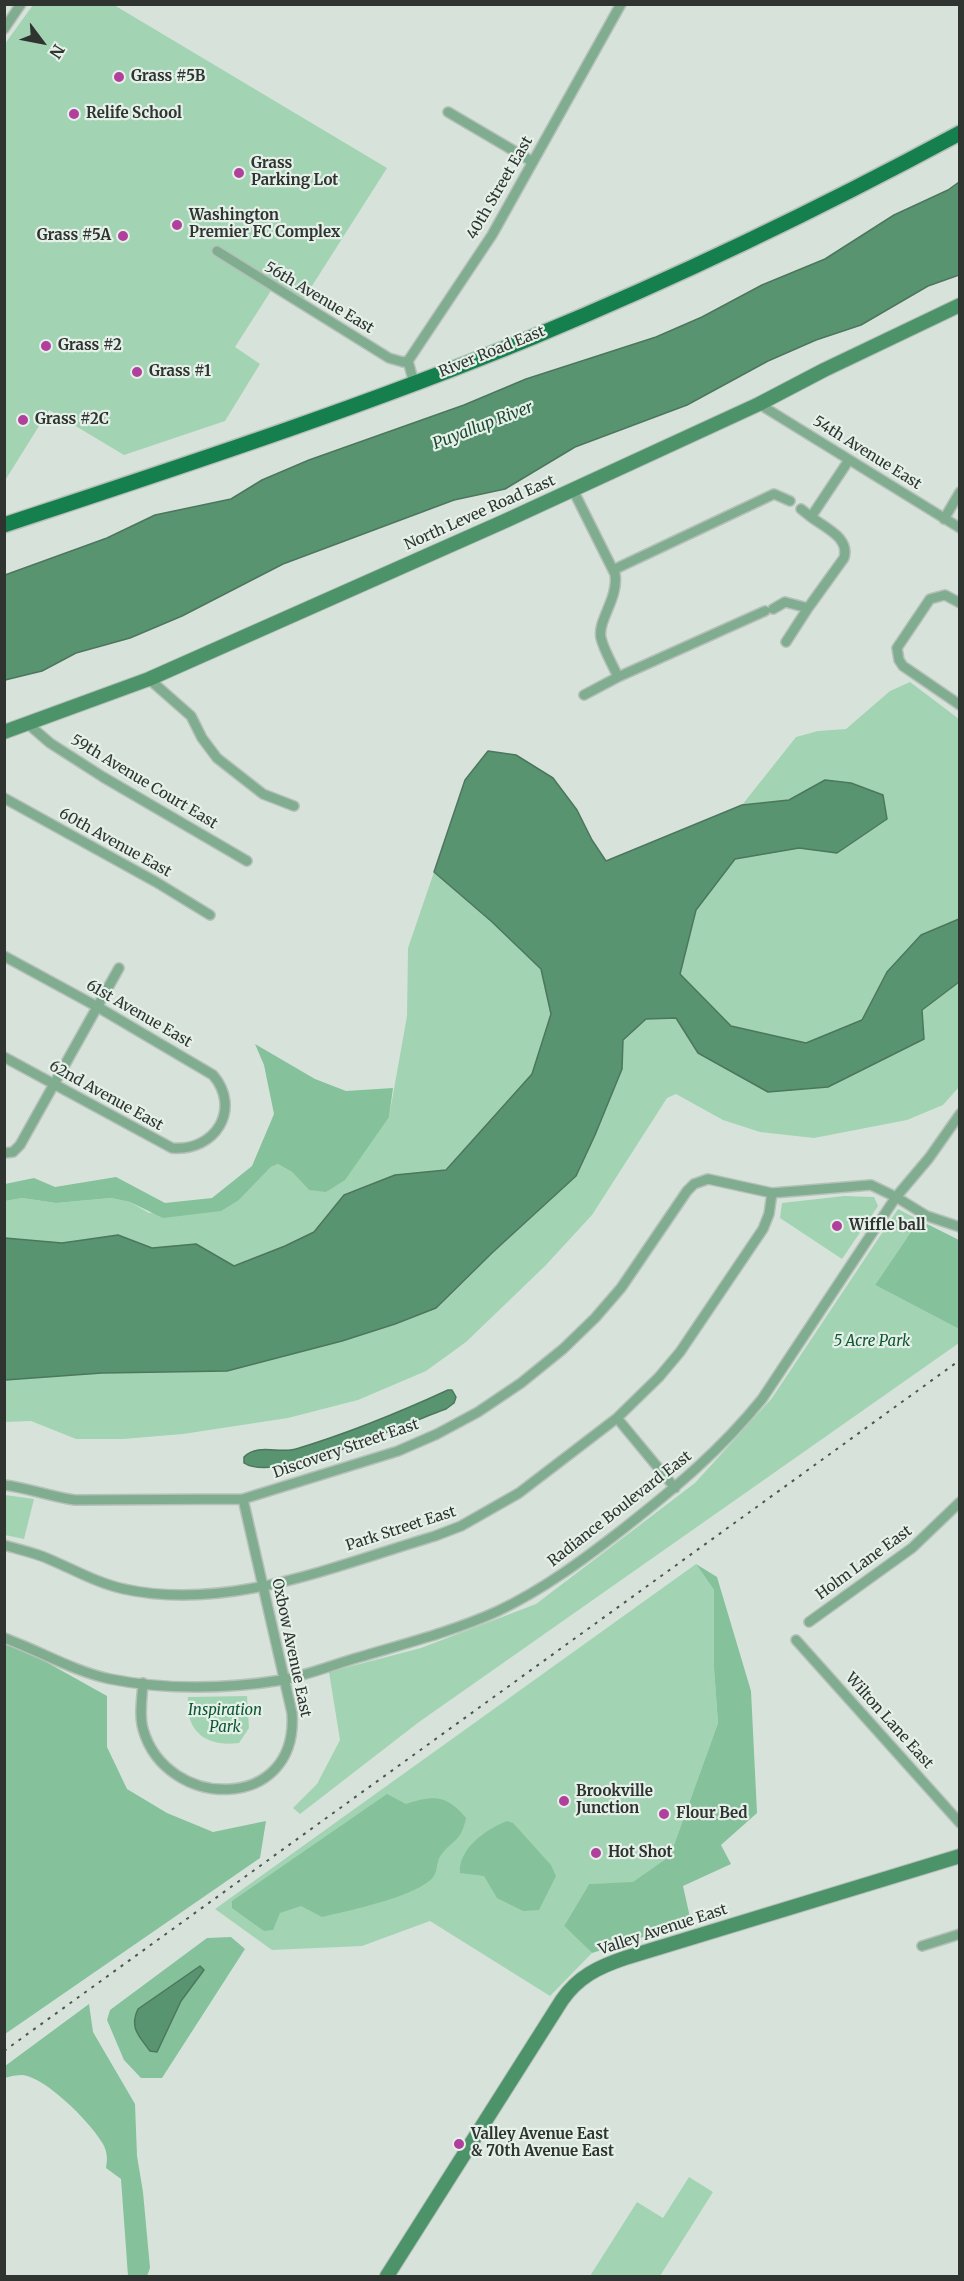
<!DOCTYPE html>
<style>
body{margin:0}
#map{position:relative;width:964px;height:2281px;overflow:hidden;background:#d7e3da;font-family:Merriweather,serif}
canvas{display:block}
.frame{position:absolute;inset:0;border:6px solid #2f3431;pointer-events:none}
.north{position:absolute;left:12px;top:12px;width:60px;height:60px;-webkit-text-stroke:4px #e4f0e8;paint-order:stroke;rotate:122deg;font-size:16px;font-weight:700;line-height:24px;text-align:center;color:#2f3431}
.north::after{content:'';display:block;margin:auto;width:21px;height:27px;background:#2f3431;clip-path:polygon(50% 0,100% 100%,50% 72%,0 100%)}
</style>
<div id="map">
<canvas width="964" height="2281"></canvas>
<div class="frame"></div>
<div class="north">N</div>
</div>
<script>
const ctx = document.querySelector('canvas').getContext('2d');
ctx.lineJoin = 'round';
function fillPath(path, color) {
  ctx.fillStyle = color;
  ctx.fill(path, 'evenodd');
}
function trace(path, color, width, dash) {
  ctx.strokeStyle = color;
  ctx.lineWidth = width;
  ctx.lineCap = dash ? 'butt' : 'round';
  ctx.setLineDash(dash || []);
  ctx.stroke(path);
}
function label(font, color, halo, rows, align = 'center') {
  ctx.font = font + ' Merriweather,serif';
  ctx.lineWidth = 4.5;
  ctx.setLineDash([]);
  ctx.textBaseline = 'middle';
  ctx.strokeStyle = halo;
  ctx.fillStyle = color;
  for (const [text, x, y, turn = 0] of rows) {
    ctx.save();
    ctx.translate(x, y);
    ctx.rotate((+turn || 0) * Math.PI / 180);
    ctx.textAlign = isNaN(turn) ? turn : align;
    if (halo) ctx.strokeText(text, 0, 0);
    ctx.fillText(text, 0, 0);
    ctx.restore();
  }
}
fillPath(new Path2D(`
 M33,5H114L387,168L303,300L276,283L235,347L260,364L225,421L124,455L49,410L6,479L4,45Z
 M910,682L959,719V919L921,935L887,972L862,1020L806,1043L731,1026L680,974L696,910L735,859L799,848L837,853L887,819L825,780L789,800L742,805L796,737L818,731L846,729L890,691Z
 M434,872L491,921L541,969L551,1014L532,1074L446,1170L395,1175L344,1194L314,1232L286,1246L234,1266L196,1244L152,1248L118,1235L62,1243L5,1238L4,1201L22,1198L56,1203L111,1198L130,1202L149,1213L239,1200L271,1167L278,1164L292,1172L309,1190L389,1117L407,1016L408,948Z
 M959,982V1087L943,1105L907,1120L814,1138L760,1132L723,1120L676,1094L667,1098L592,1215L545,1266L466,1342L426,1371L358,1400L288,1418L183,1434L123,1439H76L31,1421L5,1422V1380L102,1373L227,1371L493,1252L576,1176L595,1135L622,1069L623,1040L646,1018H676L698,1053L768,1092L922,1010Z
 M844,1196L874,1197L878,1206L842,1259L780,1218L782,1203Z
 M898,1209L919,1220L875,1285L959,1329V1343L419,1722L300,1814L293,1808L317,1784L340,1740L329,1672L421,1648L536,1604L695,1483L772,1398Z
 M5,1495L34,1499L24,1539L5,1535Z
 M696,1564L714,1590V1668L718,1723L670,1856L633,1883L589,1884L564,1926L592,1953L550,1996L430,1921L362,1946L272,1950L215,1909Z
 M247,1696L249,1728L239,1743C206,1747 185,1732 188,1697Z
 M689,2177L713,2192L660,2276H590L637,2202L663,2218Z`), '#a2d4b3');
fillPath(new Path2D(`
 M255,1044L315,1079L346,1091L393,1088L389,1117L345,1180L326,1192L309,1190L292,1172L278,1164L271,1167L239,1200L221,1211L163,1218L130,1202L111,1198L56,1203L22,1198L5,1201V1184L34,1178L55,1187L116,1177L165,1203L212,1198L252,1166L274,1114L264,1065Z
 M919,1220L959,1240V1329L875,1285Z
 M696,1564L717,1577L751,1691L757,1813L721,1845L731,1864L683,1886L691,1922L592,1953L564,1926L589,1884L633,1882L670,1856L718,1723L714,1668V1590Z
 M5,1639L107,1696V1747L127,1789L167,1813L213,1832L266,1821L260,1858L5,2034Z
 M387,1794L406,1804C432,1795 447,1794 466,1818C461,1842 454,1838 441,1855C436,1861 438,1870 434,1876C420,1896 347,1911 322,1917L301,1906L280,1913L273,1930L264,1931L232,1908V1901Z
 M507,1821L513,1823L551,1865L556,1876L539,1910L523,1911L497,1898L484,1876L460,1873C458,1849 486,1829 507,1821Z
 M231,1937L245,1949L162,2078H141L124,2060L107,2020L110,2010L207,1938ZM204,1969L181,2001L157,2051L138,2009Z
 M89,2004L93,2032L135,2104L137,2156L143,2192L150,2268L147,2276H128L121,2179L106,2168C108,2158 107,2149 101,2141C89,2121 46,2078 23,2075C17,2075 10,2076 5,2078V2066Z`), '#85c19b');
const water = new Path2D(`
 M959,182V275L928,286L861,325L816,340L768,361L687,405L575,447L505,489L454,500L283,564L182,616L130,638L76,653L42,671L5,680V575L107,538L155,515L231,499L262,480L309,460L464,405L526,379L656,337L702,317L762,285L825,259L894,215L948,190Z
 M488,751L516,755L553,778L577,810L592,840L606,861L742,805L789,800L825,780L851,783L883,795L887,819L837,853L799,848L735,859L696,910L680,974L731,1026L806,1043L862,1020L887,972L921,935L959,919V982L922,1010L924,1039L828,1087L768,1092L698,1053L676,1018L646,1019L623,1040L622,1069L595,1135L576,1176L493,1252L436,1308L395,1324L342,1341L227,1371L102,1373L5,1380V1238L62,1243L118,1235L152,1248L196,1244L234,1266L285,1246L314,1232L344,1195L395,1175L446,1170L532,1074L551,1014L541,969L491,921L434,872L465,780Z
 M448,1390H452L456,1397L454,1403L446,1409C408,1422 277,1485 244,1463V1457C258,1443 279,1454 296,1449C349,1433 398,1413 448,1390Z
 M200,1966L204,1970L181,2001L157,2052L150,2051C139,2036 129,2028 138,2009Z`);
fillPath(water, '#599470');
trace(water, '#4c775d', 1.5);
const street = new Path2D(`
 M4,29L21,4
 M448,112L533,162
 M217,251L389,358L403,362L408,361
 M414,383L408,361L492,235L621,4
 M759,404L960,528
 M573,490L615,574C619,598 597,621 601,638C604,651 613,665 618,677L765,611
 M801,509L811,517
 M944,519L960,492
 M613,570L774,494L790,501
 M960,603L945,595L930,599L897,648L899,660L903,666L960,705
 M773,609L785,602L808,608L844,558C850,538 826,528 811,517L849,460
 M786,642L808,608
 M149,679L191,716L202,738L217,758L263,794L294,806
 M584,695L618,677
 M28,724L50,743L103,777L247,861
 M4,798L156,882L210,915
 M4,956L96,1006L213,1075C242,1109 215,1152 172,1148L4,1057
 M4,1153L13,1152L20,1145L119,968
 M617,1418L675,1488
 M4,1485C29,1488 51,1497 75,1500L243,1499L398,1451L437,1434L478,1412L521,1383L563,1349L595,1318L621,1288L687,1191L694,1184L708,1179L772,1193L871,1185L896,1197L927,1216L960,1227
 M4,1545C17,1549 31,1552 44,1557C71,1568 96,1583 124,1589C229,1612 337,1565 435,1536L461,1526L519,1493L617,1418L659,1377L680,1352L763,1229L769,1214L772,1193
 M809,1622L912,1548L960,1502
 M4,1638C40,1651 73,1671 110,1679C165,1690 227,1689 282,1680C308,1675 335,1664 360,1657C407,1643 454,1631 498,1611C544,1589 583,1560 623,1529C675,1488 720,1451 762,1399L896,1197L929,1158L960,1114
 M796,1640L960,1823
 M143,1683C142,1698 139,1715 143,1729C166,1811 299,1813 292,1713L243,1499
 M922,1946L960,1934`);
const secondary = new Path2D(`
 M4,732L149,679L505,521L759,404L824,370L960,305
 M387,2276L562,2000C578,1977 598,1967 625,1958L960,1856`);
const primary = new Path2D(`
 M4,525C182,466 360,408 533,337C678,277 821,208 960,133`);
trace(street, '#b5c0b8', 12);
trace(secondary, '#b5c0b8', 16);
trace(primary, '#b5c0b8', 18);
trace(street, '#80ad90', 9);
trace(secondary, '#4c9369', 14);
trace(primary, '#15804d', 15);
trace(new Path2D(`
 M4,2051L960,1360`), '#4f5551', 2, [3, 6]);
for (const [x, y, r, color] of [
 [119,77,6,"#b1409c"],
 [74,114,6,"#b1409c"],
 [239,173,6,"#b1409c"],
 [177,225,6,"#b1409c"],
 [123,236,6,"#b1409c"],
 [46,346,6,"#b1409c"],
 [137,372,6,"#b1409c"],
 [23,420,6,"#b1409c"],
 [837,1226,6,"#b1409c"],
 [564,1801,6,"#b1409c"],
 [664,1814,6,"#b1409c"],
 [596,1853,6,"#b1409c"],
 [459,2144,6,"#b1409c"]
]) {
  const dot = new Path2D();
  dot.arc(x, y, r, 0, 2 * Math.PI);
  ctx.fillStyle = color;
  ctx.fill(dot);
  trace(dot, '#e4f0e8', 2);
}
label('bold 15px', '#2f3431', '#e4f0e8', [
 ["Grass #5B",131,77],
 ["Relife School",86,114],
 ["Grass",251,164],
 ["Parking Lot",251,181],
 ["Washington",189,216],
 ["Premier FC Complex",189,233],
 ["Grass #5A",111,236,"right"],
 ["Grass #2",58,346],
 ["Grass #1",149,372],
 ["Grass #2C",35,420],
 ["Wiffle ball",849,1226],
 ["Brookville",576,1792],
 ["Junction",576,1809],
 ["Flour Bed",676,1814],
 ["Hot Shot",608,1853],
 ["Valley Avenue East",471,2135],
 ["& 70th Avenue East",471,2152]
], 'left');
label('15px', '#2f3431', '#e4f0e8', [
 ["40th Street East",500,188,-60],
 ["56th Avenue East",319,298,31],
 ["River Road East",492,352,-22],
 ["54th Avenue East",867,453,32],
 ["North Levee Road East",480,513,-24],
 ["59th Avenue Court East",144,782,31],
 ["60th Avenue East",115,843,29],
 ["61st Avenue East",139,1014,30],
 ["62nd Avenue East",106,1096,29],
 ["Discovery Street East",346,1449,-19],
 ["Radiance Boulevard East",620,1509,-38],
 ["Park Street East",401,1529,-18],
 ["Holm Lane East",864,1563,-36],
 ["Oxbow Avenue East",291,1648,78],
 ["Wilton Lane East",889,1721,48],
 ["Valley Avenue East",663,1930,-18]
]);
label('italic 15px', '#0f5734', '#e4f0e8', [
 ["5 Acre Park",872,1342],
 ["Inspiration",225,1711],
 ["Park",225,1728]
]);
label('italic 16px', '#1b492f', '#e4f0e8', [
 ["Puyallup River",483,426,-21]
]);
</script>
